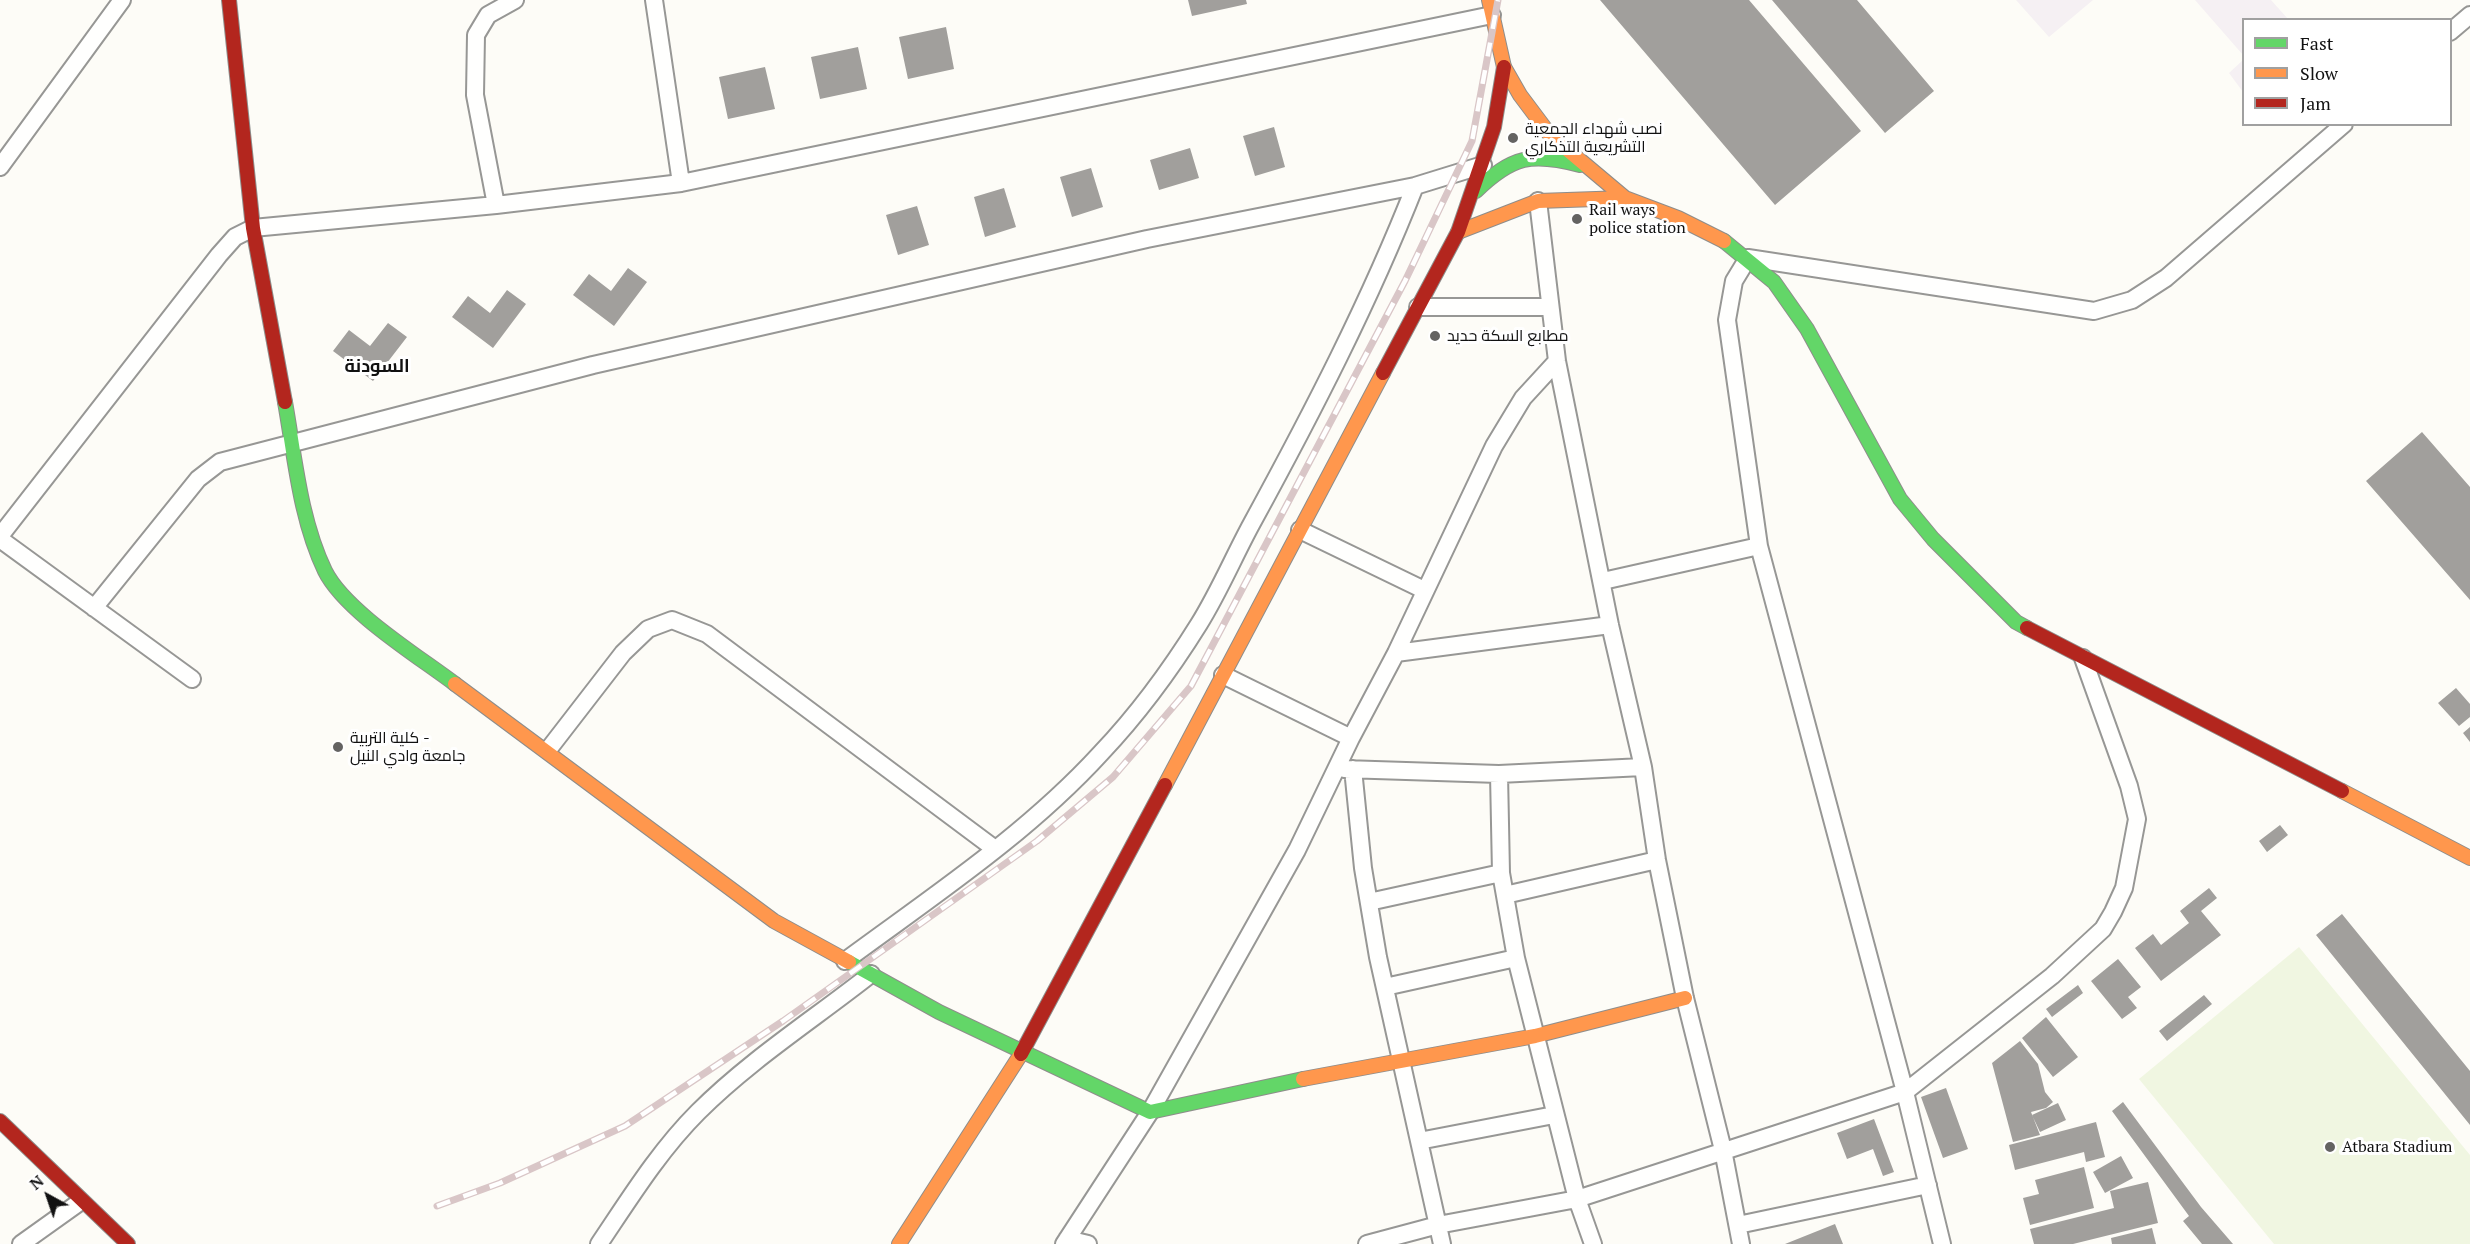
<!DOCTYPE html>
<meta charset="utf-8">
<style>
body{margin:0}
#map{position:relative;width:2470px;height:1244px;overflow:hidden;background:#fdfcf7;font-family:"PT Serif",serif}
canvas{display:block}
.legend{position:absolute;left:2242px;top:18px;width:210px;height:108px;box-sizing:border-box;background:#fff;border:2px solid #a0a0a0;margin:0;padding:8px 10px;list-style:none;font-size:18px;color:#111}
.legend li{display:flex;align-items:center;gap:12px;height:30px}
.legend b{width:30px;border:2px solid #a0a0a0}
.north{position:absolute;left:18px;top:1166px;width:60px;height:60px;-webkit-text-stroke:4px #fff;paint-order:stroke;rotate:320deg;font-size:16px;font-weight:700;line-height:24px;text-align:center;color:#111}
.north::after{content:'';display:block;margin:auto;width:21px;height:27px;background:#111;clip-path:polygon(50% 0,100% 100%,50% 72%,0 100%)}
</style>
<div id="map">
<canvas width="2470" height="1244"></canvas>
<ul class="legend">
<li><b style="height:8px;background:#63d668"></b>Fast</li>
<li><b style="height:8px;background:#ff974d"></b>Slow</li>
<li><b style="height:8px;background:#b3261e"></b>Jam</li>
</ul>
<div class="north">N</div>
</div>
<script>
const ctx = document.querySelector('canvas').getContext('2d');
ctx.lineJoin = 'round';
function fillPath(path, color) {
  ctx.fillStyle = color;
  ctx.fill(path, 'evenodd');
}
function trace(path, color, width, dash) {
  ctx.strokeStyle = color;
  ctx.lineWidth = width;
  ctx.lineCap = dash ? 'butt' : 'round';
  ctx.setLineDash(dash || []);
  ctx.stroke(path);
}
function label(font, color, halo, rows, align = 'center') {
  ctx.font = font + ' "PT Serif",Cairo,serif';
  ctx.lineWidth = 6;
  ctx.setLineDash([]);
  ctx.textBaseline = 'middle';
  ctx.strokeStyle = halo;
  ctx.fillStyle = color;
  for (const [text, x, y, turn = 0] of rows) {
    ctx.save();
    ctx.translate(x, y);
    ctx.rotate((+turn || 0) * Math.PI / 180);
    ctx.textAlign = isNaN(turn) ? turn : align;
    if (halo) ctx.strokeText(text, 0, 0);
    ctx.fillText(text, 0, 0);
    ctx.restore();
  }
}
fillPath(new Path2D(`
 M2016,0H2093L2049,37Z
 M2195,0H2271L2288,19L2244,20L2243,55Z
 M2243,60V92L2229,73Z`), '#f5f0f3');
fillPath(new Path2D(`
 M2299,947L2470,1155V1244H2274L2139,1079Z`), '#f0f6e1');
fillPath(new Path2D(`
 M1188,0H1246L1247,4L1192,16Z
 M1600,0H1749L1861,131L1775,205Z
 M1772,0H1857L1934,91L1885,133Z
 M946,27L954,69L908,79L899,37Z
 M858,47L867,89L820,99L811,57Z
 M765,67L775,109L728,119L719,77Z
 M1274,127L1285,167L1255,176L1243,136Z
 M1190,148L1199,178L1159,190L1150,160Z
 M1091,168L1103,207L1072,217L1060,177Z
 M1004,188L1016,227L985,237L974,197Z
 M917,206L929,245L898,255L886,215Z
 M628,268L647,282L614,326L573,295L589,274L611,291Z
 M507,290L526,304L493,348L452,317L468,296L490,313Z
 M388,323L407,337L373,381L333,351L349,330L370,346Z
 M2422,432L2470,487V600L2366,481Z
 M2456,688L2470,704V717L2459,726L2438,703Z
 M2470,727V742L2463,733Z
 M2280,825L2288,835L2267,852L2259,841Z
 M2209,888L2217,898L2201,911L2221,935L2161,981L2135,948L2153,934L2161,945L2189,923L2180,911Z
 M2342,914L2470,1071V1125L2316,935Z
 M2118,959L2141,987L2128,997L2137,1008L2122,1019L2091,981Z
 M2078,985L2083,993L2052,1017L2046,1009Z
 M2204,995L2212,1004L2167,1041L2159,1031Z
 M2046,1017L2078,1057L2053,1077L2022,1038Z
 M2020,1041L2038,1064L2045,1092L2053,1102L2046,1108L2031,1112L2040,1135L2013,1142L1992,1063Z
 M1946,1088L1968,1149L1943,1158L1921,1097Z
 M2123,1102L2201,1207L2233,1244H2202L2183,1221L2189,1216L2112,1111Z
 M2058,1103L2066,1120L2040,1132L2032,1115Z
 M1874,1119L1894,1172L1883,1176L1873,1149L1847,1159L1837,1133Z
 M2096,1122L2105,1157L2086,1162L2084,1152L2015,1170L2009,1145Z
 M2121,1156L2133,1178L2105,1193L2093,1172Z
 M2084,1167L2094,1208L2030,1225L2023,1198L2039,1194L2035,1180Z
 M2148,1182L2158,1223L2073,1244H2034L2030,1229L2114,1208L2110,1191Z
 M1835,1224L1843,1244H1785Z
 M2152,1228L2156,1244H2112L2111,1238Z`), '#a19f9c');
const street = new Path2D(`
 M654,0L681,183
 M2450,32L2470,15
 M0,167L122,0
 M1538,201L1557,361L1610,625L1643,767L1657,860L1685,998L1723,1150L1741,1244
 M496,205L475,95L476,35L488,15L515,0
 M1418,307H1549
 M1300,530L1424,590
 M0,536L219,255L235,237L253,228L496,205L681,183L1492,15
 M0,539L192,679
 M1603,581L1759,546
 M94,608L198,479L220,462L593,365L1147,239L1415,186L1483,165
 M1396,653L1610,625
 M1223,675L1351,738
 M548,750L623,653L648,629L672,620L707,634L995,849
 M1344,769L1499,774L1643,767
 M1353,769L1363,868L1378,957L1442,1244
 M1499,774L1501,873L1516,958L1577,1199L1593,1244
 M1505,895L1657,860
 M1369,902L1501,873
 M845,961C933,896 1027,834 1101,753C1138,714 1171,669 1199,624C1219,592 1234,556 1252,523C1312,413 1369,303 1415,186
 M1385,987L1516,958
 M1419,1141L1554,1115
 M1738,1225L1928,1185
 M1067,1239L1088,1244
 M21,1244L77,1204
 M599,1244C630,1198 659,1151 698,1112C750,1060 814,1019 871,974
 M1064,1244L1150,1112L1297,850L1351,738L1396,653L1494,446L1523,398L1557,361
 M1367,1244L1438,1225L1577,1199L1905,1092L2052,976L2103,929L2113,912L2124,888L2137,819L2129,786L2083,658
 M1942,1244L1905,1092L1759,546L1727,320L1734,281L1748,258L2094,311L2132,300L2166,278L2344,124`);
const fast = new Path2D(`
 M1476,191C1512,156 1532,152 1580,165
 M1724,241L1774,282L1807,329L1900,499L1933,539L2016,622L2027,628
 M285,402C295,458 300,519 325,571C345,611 418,656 455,684
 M849,962L939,1012L1150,1112L1303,1079`);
const slow = new Path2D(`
 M1489,0L1504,67L1520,95L1550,135L1625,198L1678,218L1724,241
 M1458,232L1538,201L1625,198
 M455,684L774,921L849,962
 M1165,785L1383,373
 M2342,791L2470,858
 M1303,1079L1535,1036L1685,998
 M899,1244L1021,1054`);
const jam = new Path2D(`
 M229,0L253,228L285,402
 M1383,373L1458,232L1494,127L1504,67
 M2027,628L2342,791
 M1021,1054L1165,785
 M0,1121L128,1244`);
trace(street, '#979795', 20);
trace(fast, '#8e8d8b', 16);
trace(slow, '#8e8d8b', 16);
trace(jam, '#8e8d8b', 16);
trace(street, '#fffffe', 16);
trace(fast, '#63d668', 14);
trace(slow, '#ff974d', 14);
trace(jam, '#b3261e', 14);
const rail = new Path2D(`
 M437,1206L500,1183L625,1126L783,1021L1037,841L1113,777L1191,686L1405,281L1472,141L1498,0`);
trace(rail, '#d9c6c7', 7);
trace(rail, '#fff', 4.5, [14]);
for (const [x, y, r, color] of [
 [1513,138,6,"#646362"],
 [1577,219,6,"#646362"],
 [1435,336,6,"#646362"],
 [338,747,6,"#646362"],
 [2330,1147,6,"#646362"]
]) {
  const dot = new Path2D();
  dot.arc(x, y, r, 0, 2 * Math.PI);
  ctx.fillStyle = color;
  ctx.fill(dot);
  trace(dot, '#fff', 2);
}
label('16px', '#111', '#fff', [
 ["نصب شهداء الجمعية",1525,129],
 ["التشريعية التذكاري",1525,147],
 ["Rail ways",1589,210],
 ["police station",1589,228],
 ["مطابع السكة حديد",1447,336],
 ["كلية التربية -",350,738],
 ["جامعة وادي النيل",350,756],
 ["Atbara Stadium",2342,1147]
], 'left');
label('bold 18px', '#111', '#fff', [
 ["السودنة",377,367]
]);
</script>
